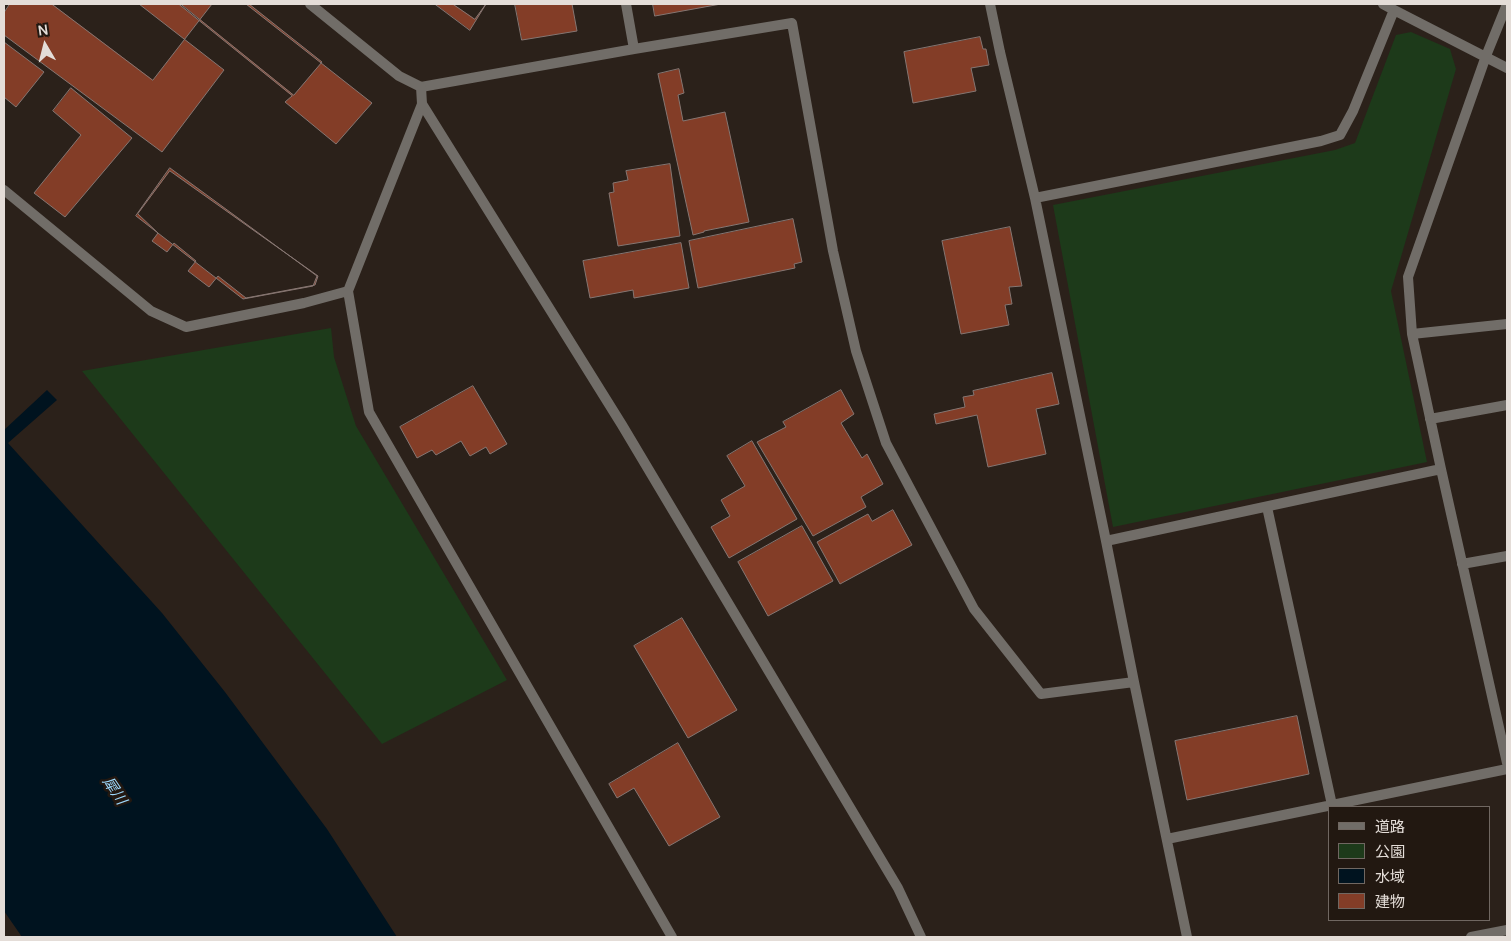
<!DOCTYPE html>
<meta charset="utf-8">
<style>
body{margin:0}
#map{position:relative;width:1511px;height:941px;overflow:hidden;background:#2b211a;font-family:Manrope,"Noto Sans JP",sans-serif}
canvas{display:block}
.frame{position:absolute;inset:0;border:5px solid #e4ddd8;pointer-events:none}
.legend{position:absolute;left:1328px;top:806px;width:162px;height:115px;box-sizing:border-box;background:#221811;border:1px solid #706761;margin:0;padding:6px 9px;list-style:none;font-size:15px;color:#e4ddd8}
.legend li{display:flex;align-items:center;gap:10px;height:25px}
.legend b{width:25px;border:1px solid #706761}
.north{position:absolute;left:20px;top:20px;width:50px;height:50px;-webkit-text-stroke:4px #221811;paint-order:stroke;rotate:352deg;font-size:14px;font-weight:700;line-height:20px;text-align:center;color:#e4ddd8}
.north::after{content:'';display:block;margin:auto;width:18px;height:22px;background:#e4ddd8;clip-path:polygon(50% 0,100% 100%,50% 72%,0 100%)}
</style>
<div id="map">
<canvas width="1511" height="941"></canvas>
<div class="frame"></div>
<ul class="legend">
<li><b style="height:6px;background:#716d68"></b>道路</li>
<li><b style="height:14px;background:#1d3a1a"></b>公園</li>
<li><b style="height:14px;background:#00131f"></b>水域</li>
<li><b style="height:14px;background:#833d27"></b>建物</li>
</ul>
<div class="north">N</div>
</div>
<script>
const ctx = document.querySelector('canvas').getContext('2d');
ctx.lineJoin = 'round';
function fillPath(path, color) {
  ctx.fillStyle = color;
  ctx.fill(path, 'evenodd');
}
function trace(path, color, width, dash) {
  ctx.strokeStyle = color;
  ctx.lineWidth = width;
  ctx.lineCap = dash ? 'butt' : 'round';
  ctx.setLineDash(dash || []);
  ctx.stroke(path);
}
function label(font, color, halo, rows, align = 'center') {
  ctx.font = font + ' Manrope,"Noto Sans JP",sans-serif';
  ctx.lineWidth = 5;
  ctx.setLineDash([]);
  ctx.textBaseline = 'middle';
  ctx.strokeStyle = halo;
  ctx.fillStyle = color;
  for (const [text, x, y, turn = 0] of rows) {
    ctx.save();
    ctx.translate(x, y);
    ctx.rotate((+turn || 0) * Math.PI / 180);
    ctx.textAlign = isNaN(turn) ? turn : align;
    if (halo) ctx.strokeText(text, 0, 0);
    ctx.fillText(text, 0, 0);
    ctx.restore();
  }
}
fillPath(new Path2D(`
 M1411,32L1450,49L1456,69L1391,291L1427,462L1113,527L1053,205L1335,150L1355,143L1396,35Z
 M331,328L334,357L356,426L507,680L382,744L82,371Z`), '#1d3a1a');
fillPath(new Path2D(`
 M47,390L57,400L8,443L162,613L225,692L327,829L397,937H22L4,911V430Z`), '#00131f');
const building = new Path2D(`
 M10,4H139L224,70L162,152L4,35V13Z
 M52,4H212L153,80Z
 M179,4H246L372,103L336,144L285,102L292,96Z
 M181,4H249L322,62L294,95Z
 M435,4H486L470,30Z
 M453,4H486L475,19Z
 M515,4H572L577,31L522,40Z
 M653,4H721L655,16Z
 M980,37L983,49H986L989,65L971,68L976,91L913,103L904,52Z
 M4,42L44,72L16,107L4,97Z
 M679,69L684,93L678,95L683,121L725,112L749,222L704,231V232L693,235L658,74Z
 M71,88L132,138L65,217L34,193L81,135L53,111Z
 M670,164L680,236L618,246L609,193L614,192L613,183L628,180L626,171Z
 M170,168L317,276L313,286L243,299L136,216Z
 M170,171L318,276L315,285L246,298L218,276L209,287L188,271L196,261L174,243L167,252L152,241L158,233L138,214Z
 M793,219L802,262L794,264L795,268L698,288L689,241Z
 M1010,227L1022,286L1009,287L1012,304L1005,305L1009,325L961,334L942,241Z
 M681,243L689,288L634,298L633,290L590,298L583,261Z
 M1052,373L1059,404L1036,409L1046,454L988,467L977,415L936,424L934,414L965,407L963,397L974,395L973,391Z
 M473,386L507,444L490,454L486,447L470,456L461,441L436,455L432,450L417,458L400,427Z
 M841,390L854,414L841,423L862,458L867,454L883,484L861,497L866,507L813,536L757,442L786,427L783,422Z
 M752,441L797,519L729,558L711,527L730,516L721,500L745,486L727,456Z
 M893,510L912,545L840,584L817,542L868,514L872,521Z
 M802,526L833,581L768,616L738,562Z
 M682,618L737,710L688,738L634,646Z
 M1297,716L1309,774L1187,800L1175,741Z
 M678,743L720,817L669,846L634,788L617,798L609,784Z`);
fillPath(building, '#833d27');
trace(building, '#857672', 1);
trace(new Path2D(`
 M990,4L1000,52L1035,198L1106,541L1441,469
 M1383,4L1394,10
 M1507,4L1486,56L1408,277L1412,334L1441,469L1507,763
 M634,49L792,23L833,251L856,351L886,443L974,609L1041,694L1134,682
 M421,87L634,49L626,4
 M422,104L348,291L369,412L672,937
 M4,190L151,311L186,327L304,303L348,291
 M1035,198L1321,141L1340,135L1353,111L1394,10L1507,68
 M1412,334L1507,324
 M1430,419L1507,405
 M1267,507L1332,805
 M1106,541L1134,682L1187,937
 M1462,564L1507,556
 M1167,839L1507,769`), '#716d68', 10);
trace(new Path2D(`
 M310,4L399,76L421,87L422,104L622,425L898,888L921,937
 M1471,937L1507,930`), '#716d68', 10);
label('italic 15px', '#9dd9fd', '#221811', [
 ["犀川",114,791,56]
]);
</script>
